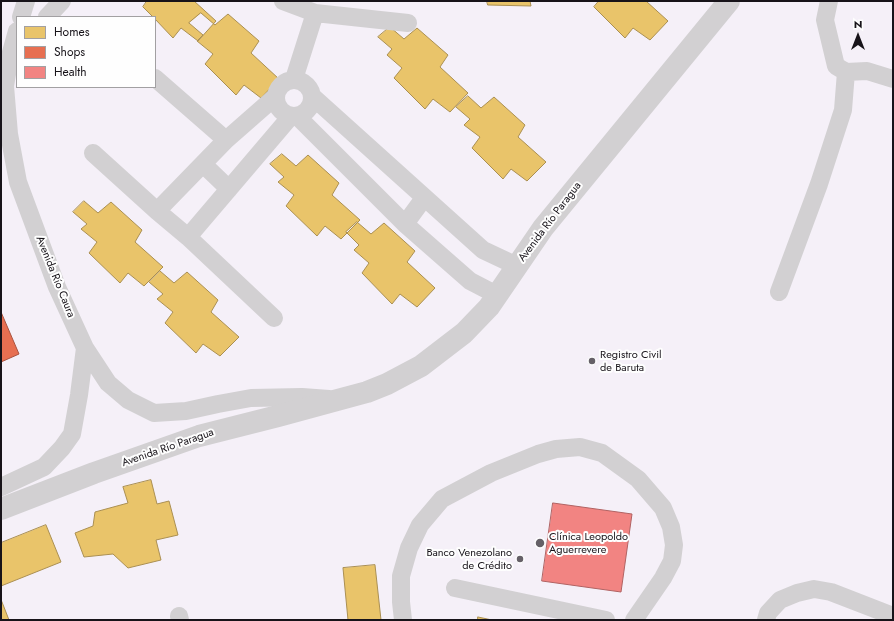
<!DOCTYPE html>
<meta charset="utf-8">
<style>
body{margin:0}
#map{position:relative;width:894px;height:621px;overflow:hidden;background:#f5f0f8;font-family:Jost,sans-serif}
canvas{display:block}
.frame{position:absolute;inset:0;border:2px solid #171319;pointer-events:none}
.legend{position:absolute;left:16px;top:16px;width:140px;height:72px;box-sizing:border-box;background:#fefefe;border:1px solid #a2a0a2;margin:0;padding:5px 7px;list-style:none;font-size:12px;color:#171319}
.legend li{display:flex;align-items:center;gap:8px;height:20px}
.legend b{width:20px;border:1px solid #a2a0a2}
.north{position:absolute;left:838px;top:16px;width:40px;height:40px;-webkit-text-stroke:3px #fefefe;paint-order:stroke;rotate:0deg;font-size:11px;font-weight:700;line-height:16px;text-align:center;color:#171319}
.north::after{content:'';display:block;margin:auto;width:14px;height:18px;background:#171319;clip-path:polygon(50% 0,100% 100%,50% 72%,0 100%)}
</style>
<div id="map">
<canvas width="894" height="621"></canvas>
<div class="frame"></div>
<ul class="legend">
<li><b style="height:11px;background:#e9c46a"></b>Homes</li>
<li><b style="height:11px;background:#e76f51"></b>Shops</li>
<li><b style="height:11px;background:#f28482"></b>Health</li>
</ul>
<div class="north">N</div>
</div>
<script>
const ctx = document.querySelector('canvas').getContext('2d');
ctx.lineJoin = 'round';
function fillPath(path, color) {
  ctx.fillStyle = color;
  ctx.fill(path, 'evenodd');
}
function trace(path, color, width, dash) {
  ctx.strokeStyle = color;
  ctx.lineWidth = width;
  ctx.lineCap = dash ? 'butt' : 'round';
  ctx.setLineDash(dash || []);
  ctx.stroke(path);
}
function label(font, color, halo, rows, align = 'center') {
  ctx.font = font + ' Jost,sans-serif';
  ctx.lineWidth = 4;
  ctx.setLineDash([]);
  ctx.textBaseline = 'middle';
  ctx.strokeStyle = halo;
  ctx.fillStyle = color;
  for (const [text, x, y, turn = 0] of rows) {
    ctx.save();
    ctx.translate(x, y);
    ctx.rotate((+turn || 0) * Math.PI / 180);
    ctx.textAlign = isNaN(turn) ? turn : align;
    if (halo) ctx.strokeText(text, 0, 0);
    ctx.fillText(text, 0, 0);
    ctx.restore();
  }
}
const homes = new Path2D(`
 M147,1H194L216,21L198,41L181,28L173,38L155,19V17H153L143,7Z
 M487,1H530L531,6L488,5Z
 M599,1H646L668,21L650,40L633,28L625,38L594,7Z
 M201,13L215,25L228,14L259,41L251,53L279,79L261,98L244,85L236,95L205,64L213,54L197,41L203,35L189,23Z
 M390,27L404,39L417,28L448,55L440,67L468,93L450,112L433,99L425,109L394,78L402,68L387,55L392,49L378,37Z
 M468,96L481,108L494,97L525,125L518,137L546,162L527,181L511,169L503,179L472,148L480,137L464,125L470,119L456,107Z
 M282,154L296,166L308,155L339,183L332,195L360,220L341,239L325,226L317,236L286,206L294,195L278,182L284,177L270,164Z
 M84,201L98,213L111,202L142,230L135,242L163,267L144,286L128,273L120,283L89,253L97,242L81,229L87,224L73,212Z
 M357,222L371,234L384,223L415,251L407,262L435,288L417,307L400,294L392,304L362,273L369,263L354,250L359,245L346,232Z
 M160,271L174,283L187,272L218,300L211,312L239,337L220,356L203,344L196,353L165,323L173,312L157,299L163,294L149,282Z
 M151,480L157,504L169,501L178,535L156,540L161,560L128,568L113,554L84,557L75,533L93,526L95,512L128,503L123,487Z
 M46,525L61,562L1,586V543Z
 M375,565L381,620H348L343,568Z
 M2,602L9,620H1V603Z
 M478,617L492,620H478Z`);
fillPath(homes, '#e9c46a');
trace(homes, '#aa8f52', 1);
const shops = new Path2D(`
 M1,312L19,354L1,362Z`);
fillPath(shops, '#e76f51');
trace(shops, '#a95340', 1);
const health = new Path2D(`
 M553,503L632,514L621,592L542,581Z`);
fillPath(health, '#f28482');
trace(health, '#b06262', 1);
trace(new Path2D(`
 M283,1L315,13L408,23
 M829,1L825,20L836,66L846,72L867,71L893,79
 M21,17L26,1
 M47,17L62,1
 M17,31L10,56L5,86L9,134L18,182L57,287L85,348L108,383L128,400L154,413L186,411L218,404L251,398L302,397L329,399
 M155,78L226,140
 M294,79L315,13
 M276 98a18 18 0 1 1 36 0a18 18 0 1 1-36 0Z
 M313,97L483,250L517,266
 M297,116L405,224L470,281L497,295
 M93,153L157,211L188,237L274,318
 M203,164L229,189
 M157,211L226,140L275,97
 M405,224L424,198
 M188,237L291,116
 M779,292L819,184L843,110L846,72
 M1,487L44,467L62,448L72,434L79,395L85,348
 M455,588L606,620
 M179,616L180,620
 M403,620L401,602V576L409,548L420,525L442,499L491,473L538,454L556,449L580,447L602,453L638,479L663,508L671,527L674,545L672,561L663,578L634,620
 M766,620L768,613L780,600L797,593L814,589L831,592L893,616`), '#d2d0d2', 18);
trace(new Path2D(`
 M1,509L94,473L199,436L278,416L367,392L387,384L421,366L464,333L489,307L543,228L729,1`), '#d2d0d2', 22);
for (const [x, y, r, color] of [
 [592,361,4,"#656067"],
 [540,543,5,"#656067"],
 [520,559,4,"#656067"]
]) {
  const dot = new Path2D();
  dot.arc(x, y, r, 0, 2 * Math.PI);
  ctx.fillStyle = color;
  ctx.fill(dot);
  trace(dot, '#fefefe', 1.5);
}
label('11px', '#171319', '#fefefe', [
 ["Avenida Río Paragua",550,222,-53],
 ["Avenida Río Caura",55,277,68],
 ["Avenida Río Paragua",168,448,-19]
]);
label('11px', '#171319', '#fefefe', [
 ["Registro Civil",600,355],
 ["de Baruta",600,368],
 ["Clínica Leopoldo",549,537],
 ["Aguerrevere",549,550],
 ["Banco Venezolano",512,553,"right"],
 ["de Crédito",512,566,"right"]
], 'left');
</script>
